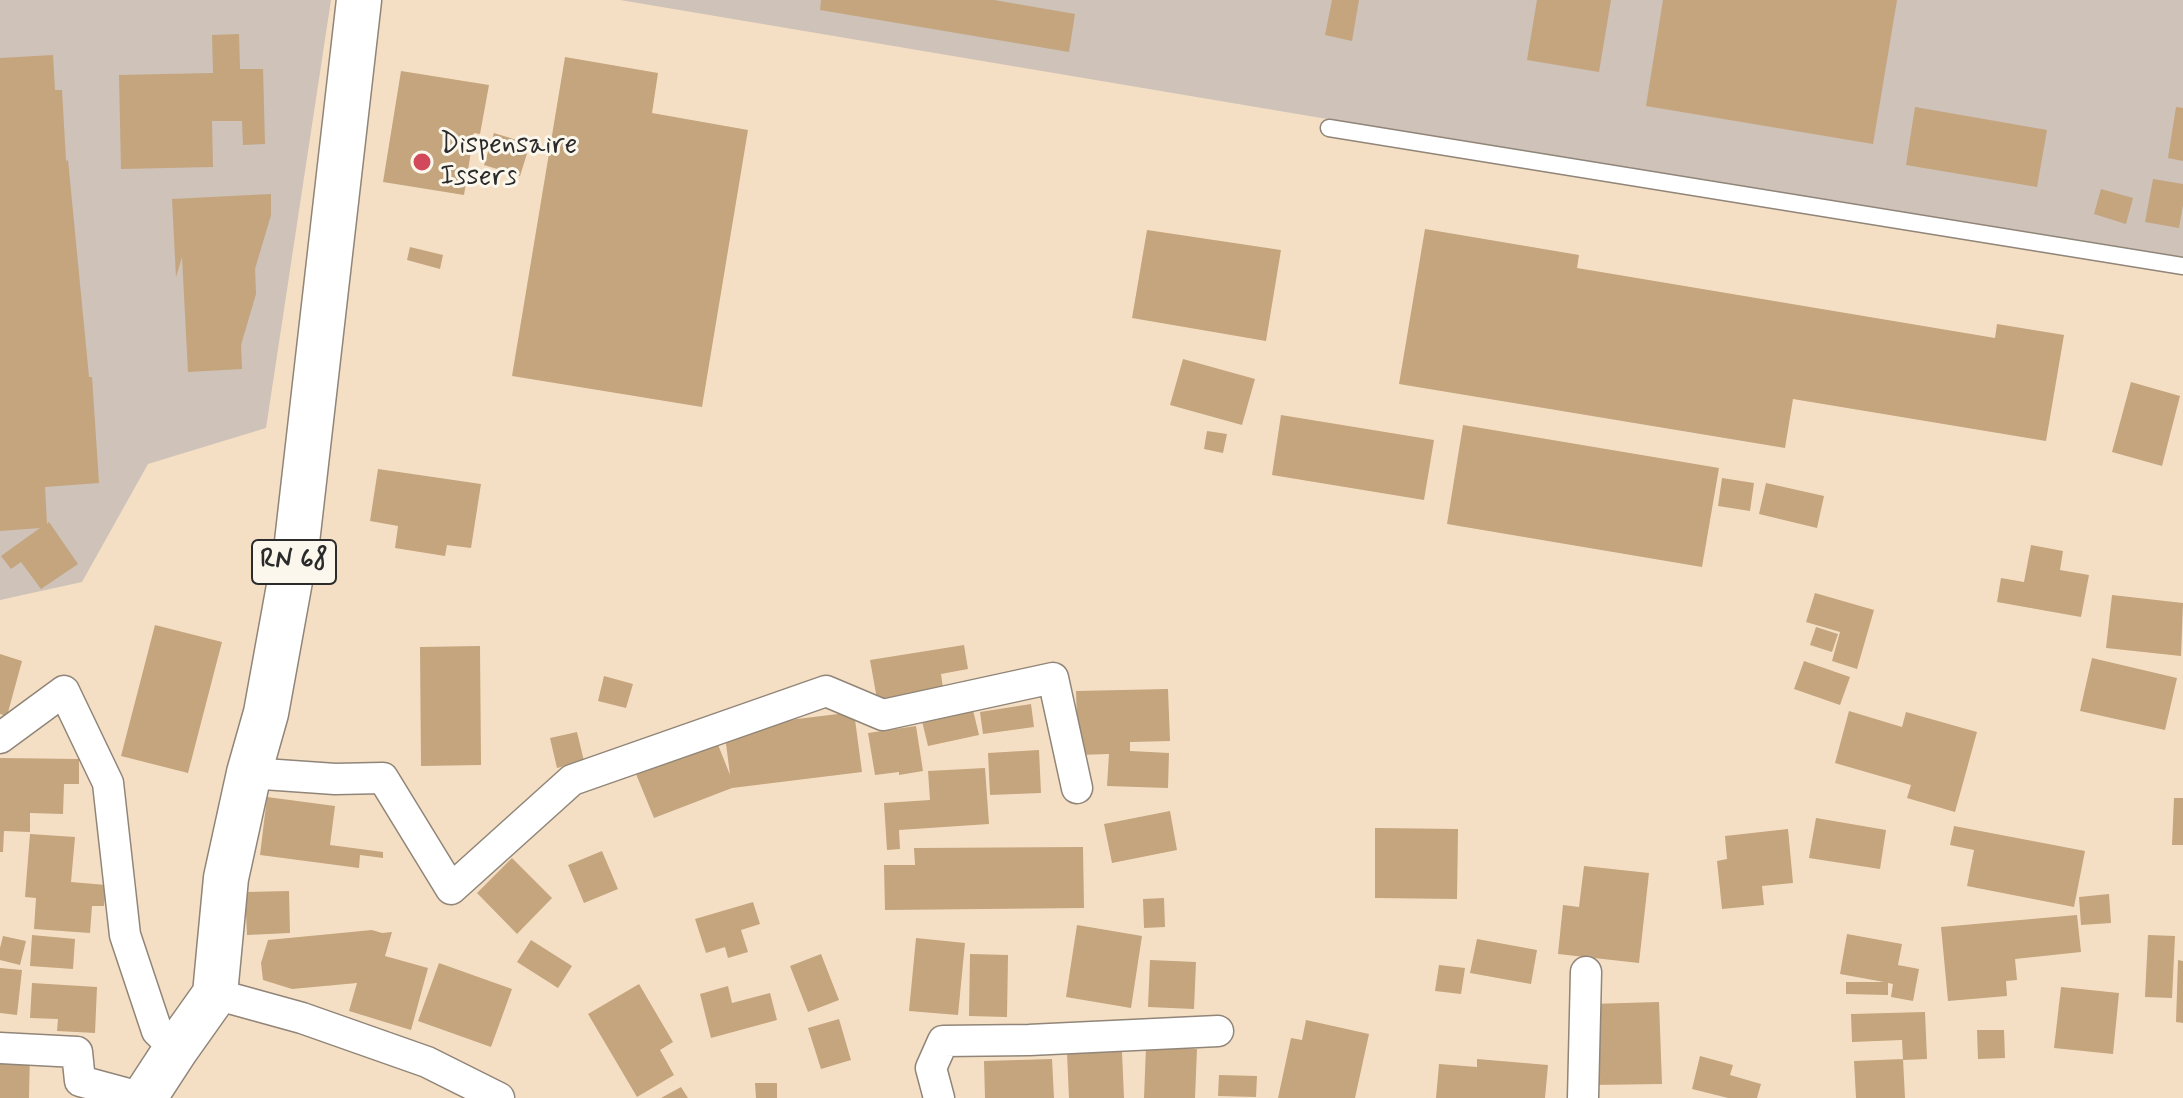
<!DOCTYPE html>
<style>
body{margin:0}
canvas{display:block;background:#f5dfc4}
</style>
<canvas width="2183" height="1098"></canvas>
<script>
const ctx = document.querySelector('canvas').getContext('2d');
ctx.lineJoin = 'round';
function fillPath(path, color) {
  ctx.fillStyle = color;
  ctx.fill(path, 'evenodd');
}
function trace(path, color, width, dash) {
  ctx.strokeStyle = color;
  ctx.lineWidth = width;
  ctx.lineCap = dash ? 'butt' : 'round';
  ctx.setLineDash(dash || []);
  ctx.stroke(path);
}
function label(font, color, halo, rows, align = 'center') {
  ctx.font = font + ' Mynerve,sans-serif';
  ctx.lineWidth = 6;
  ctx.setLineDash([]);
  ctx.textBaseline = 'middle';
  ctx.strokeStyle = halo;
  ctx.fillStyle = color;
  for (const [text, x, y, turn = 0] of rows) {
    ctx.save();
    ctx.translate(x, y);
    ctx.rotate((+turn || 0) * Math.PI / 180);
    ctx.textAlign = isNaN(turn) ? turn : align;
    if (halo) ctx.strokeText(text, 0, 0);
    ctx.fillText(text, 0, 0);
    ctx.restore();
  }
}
fillPath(new Path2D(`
 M0,0H331L266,428L148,464L82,582L0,600Z
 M620,0H2183V263Z`), '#cec2b9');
fillPath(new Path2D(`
 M821,0H994L1075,14L1069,52L820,10Z
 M1332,0H1359L1352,41L1325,35Z
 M1537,0H1611L1599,72L1527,60Z
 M1663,0H1897L1873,144L1646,106Z
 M239,34L240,69H263L265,144L243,145L242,121H212L213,167L121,169L119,75L213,73L212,35Z
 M53,55L55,90H62L66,161L68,160L89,377H92L99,483L45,487L47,524L49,522L78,564L41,589L21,562L11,569L1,556L40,528L0,531V58Z
 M565,57L658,73L652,113L748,130L702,407L512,376Z
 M401,71L489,85L480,134L474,133L464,195L383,182Z
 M1915,107L2047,130L2037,187L1906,165Z
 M2176,107L2183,108V161L2168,158Z
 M494,133L530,144L520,176L484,165Z
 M2153,179L2183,184V205L2179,228L2145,222Z
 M2101,189L2133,198L2126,224L2094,214Z
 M271,194V215L255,269L256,294L241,345L242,369L188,372L182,257L176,277L172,199Z
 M1425,229L1579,255L1577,268L1995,338L1997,324L2064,335L2046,441L1793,399L1785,448L1399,384Z
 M1147,230L1281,250L1266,341L1132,318Z
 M410,247L443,255L440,269L407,260Z
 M1183,359L1255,379L1242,425L1170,405Z
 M2131,382L2180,396L2162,466L2112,452Z
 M1281,415L1434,440L1424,500L1272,475Z
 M1463,425L1719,468L1702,567L1447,524Z
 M1207,431L1227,434L1223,453L1204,449Z
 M378,469L481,484L471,548L447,545L445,556L395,548L398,526L370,521Z
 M1722,478L1754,483L1750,511L1718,506Z
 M1766,483L1824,496L1817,528L1759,514Z
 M2031,545L2063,551L2060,570L2089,575L2081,617L1997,602L2001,578L2024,582Z
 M1815,593L1874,610L1857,669L1832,661L1840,632L1806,622Z
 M2112,595L2183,603L2181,656L2106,648Z
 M155,625L222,642L188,773L121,756Z
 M1816,627L1838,634L1832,652L1810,645Z
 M964,645L968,669L941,674L944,695L878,705L870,660Z
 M480,646L481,765L421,766L420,647Z
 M0,654L22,661L7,716L0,714Z
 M2092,658L2177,678L2165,730L2080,711Z
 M1804,661L1850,677L1840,705L1794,689Z
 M604,676L633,684L626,708L598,701Z
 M1168,689L1170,741L1130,742V751L1169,753L1168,788L1107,786L1109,754L1078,755L1076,691Z
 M1031,704L1034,727L983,734L980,712Z
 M973,710L979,735L928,746L922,721Z
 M1849,711L1902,727L1906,712L1977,732L1955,812L1907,798L1911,785L1835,763Z
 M854,712L862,772L732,788L654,818L636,774L717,742L730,775L724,728Z
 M916,726L923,771L899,775V772L875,775L868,733Z
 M577,732L584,761L557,768L550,738Z
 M1039,750L1041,793L990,795L988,753Z
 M0,758L79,759V784H64L63,814L30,813V832L4,831L3,852H0Z
 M985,768L989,824L899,830L900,849L887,850L884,803L930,800L928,771Z
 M267,797L335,806L330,845L383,852V858L360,855L359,868L260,855Z
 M2174,798H2183V845H2172Z
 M1170,811L1177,850L1112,863L1104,824Z
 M1816,818L1886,830L1880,869L1809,858Z
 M1954,826L2085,851L2074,907L1967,886L1974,850L1950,845Z
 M1375,828L1458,829L1457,899L1375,898Z
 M1788,829L1793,883L1762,886L1764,905L1722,909L1717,861L1727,859L1725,836Z
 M30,834L75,837L71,882L106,885L104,906H92L90,933L34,929L36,898L25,897Z
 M1083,847L1084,908L885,910L884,865H915L914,848Z
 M602,851L618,889L584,903L568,865Z
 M512,858L552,898L517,934L477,893Z
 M1584,866L1649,873L1639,963L1558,954L1563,905L1579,907Z
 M289,891L290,933L247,935L245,892Z
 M2109,894L2111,923L2081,925L2079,897Z
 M1164,898L1165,927L1144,928L1143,899Z
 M753,902L760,924L741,930L748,952L728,958L725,947L706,953L695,919Z
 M2077,915L2081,952L2015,959L2017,980L2006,981L2007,996L1948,1001L1941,927Z
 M1077,925L1142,936L1131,1008L1066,997Z
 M372,930L382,933L392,932L385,956L428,968L411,1030L349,1011L357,983L292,989L263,980L261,963L268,940Z
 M1847,934L1902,944L1898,965L1919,969L1913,1001L1891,997L1893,984L1888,983V995L1846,994V982H1884L1840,974Z
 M32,935L75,939L73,969L30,966Z
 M2148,935L2175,936L2172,998L2145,997Z
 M3,936L26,941L20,965L0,960V948Z
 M916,938L965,943L958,1015L909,1011Z
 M1477,939L1537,950L1531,984L1470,973Z
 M531,940L572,966L558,988L517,962Z
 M821,954L839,1000L808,1012L790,966Z
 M970,954L1008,955L1007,1017L969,1016Z
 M1150,960L1196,962L1194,1009L1148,1007Z
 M2178,960L2183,961V1023L2176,1022Z
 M439,963L512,989L491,1047L418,1021Z
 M1439,965L1465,968L1461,994L1435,991Z
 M0,968L22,970L17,1015L0,1013Z
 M32,983L97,987L95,1033L57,1031L58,1019L30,1018Z
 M639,984L673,1042L660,1050L674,1075L637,1097L588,1014Z
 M728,986L732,1003L770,993L777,1020L711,1038L700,994Z
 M2061,987L2119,993L2113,1054L2054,1048Z
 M1659,1002L1662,1084L1592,1085L1590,1004Z
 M1925,1012L1927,1059L1903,1060L1902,1040L1852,1042L1851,1014Z
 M839,1019L851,1060L821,1069L808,1028Z
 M1306,1020L1369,1034L1355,1098H1278L1291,1038L1302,1040Z
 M1977,1030H2004L2005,1058L1978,1059Z
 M1146,1047L1197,1049L1195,1098H1144Z
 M0,1050L30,1051L29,1098H0Z
 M1122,1052L1124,1098H1069L1067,1053Z
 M1700,1056L1733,1065L1730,1075L1761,1084L1757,1098H1728L1692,1089Z
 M1052,1059L1054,1098H985L984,1061Z
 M1477,1059L1548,1065L1545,1098H1436L1439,1064L1477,1067Z
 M1903,1059L1905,1098H1856L1854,1061Z
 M1219,1075L1257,1076L1256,1097L1218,1096Z
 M755,1083H777V1098H756Z
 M681,1087L688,1098H661Z`), '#c4a57e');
const lane = new Path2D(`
 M1329,128L2183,266`);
const street = new Path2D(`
 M0,738L64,691L108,783L125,935L157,1031L176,1049
 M249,773L335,779L383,778L451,889L572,780L826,691L883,715L1053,678L1077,788
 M215,994L302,1018L427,1062L499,1098
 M0,1048L77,1052L80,1081L143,1098
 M939,1098L931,1068L943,1041L1029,1040L1218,1031
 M1583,1098L1586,972`);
const primary = new Path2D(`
 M144,1098L176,1049L215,994L226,878L249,773L266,713L297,542L359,0`);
trace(lane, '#908578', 19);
trace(street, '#908578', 33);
trace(primary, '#908578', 47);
trace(lane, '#fff', 16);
trace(street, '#fff', 30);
trace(primary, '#fff', 44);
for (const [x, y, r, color] of [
 [422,162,10,"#d1495b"]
]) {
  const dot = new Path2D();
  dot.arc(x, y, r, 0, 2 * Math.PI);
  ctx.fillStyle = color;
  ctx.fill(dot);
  trace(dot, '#fbf7ec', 3);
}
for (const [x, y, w] of [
 [294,562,84]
]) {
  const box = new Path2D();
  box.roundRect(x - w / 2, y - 22, w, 44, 6);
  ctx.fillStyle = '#fbf7ec';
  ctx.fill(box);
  trace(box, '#2b2b2b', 2);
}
label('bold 26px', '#2b2b2b', null, [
 ["RN 68",294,562]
]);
label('28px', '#2b2b2b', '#fbf7ec', [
 ["Dispensaire",440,146],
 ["Issers",440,178]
], 'left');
</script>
